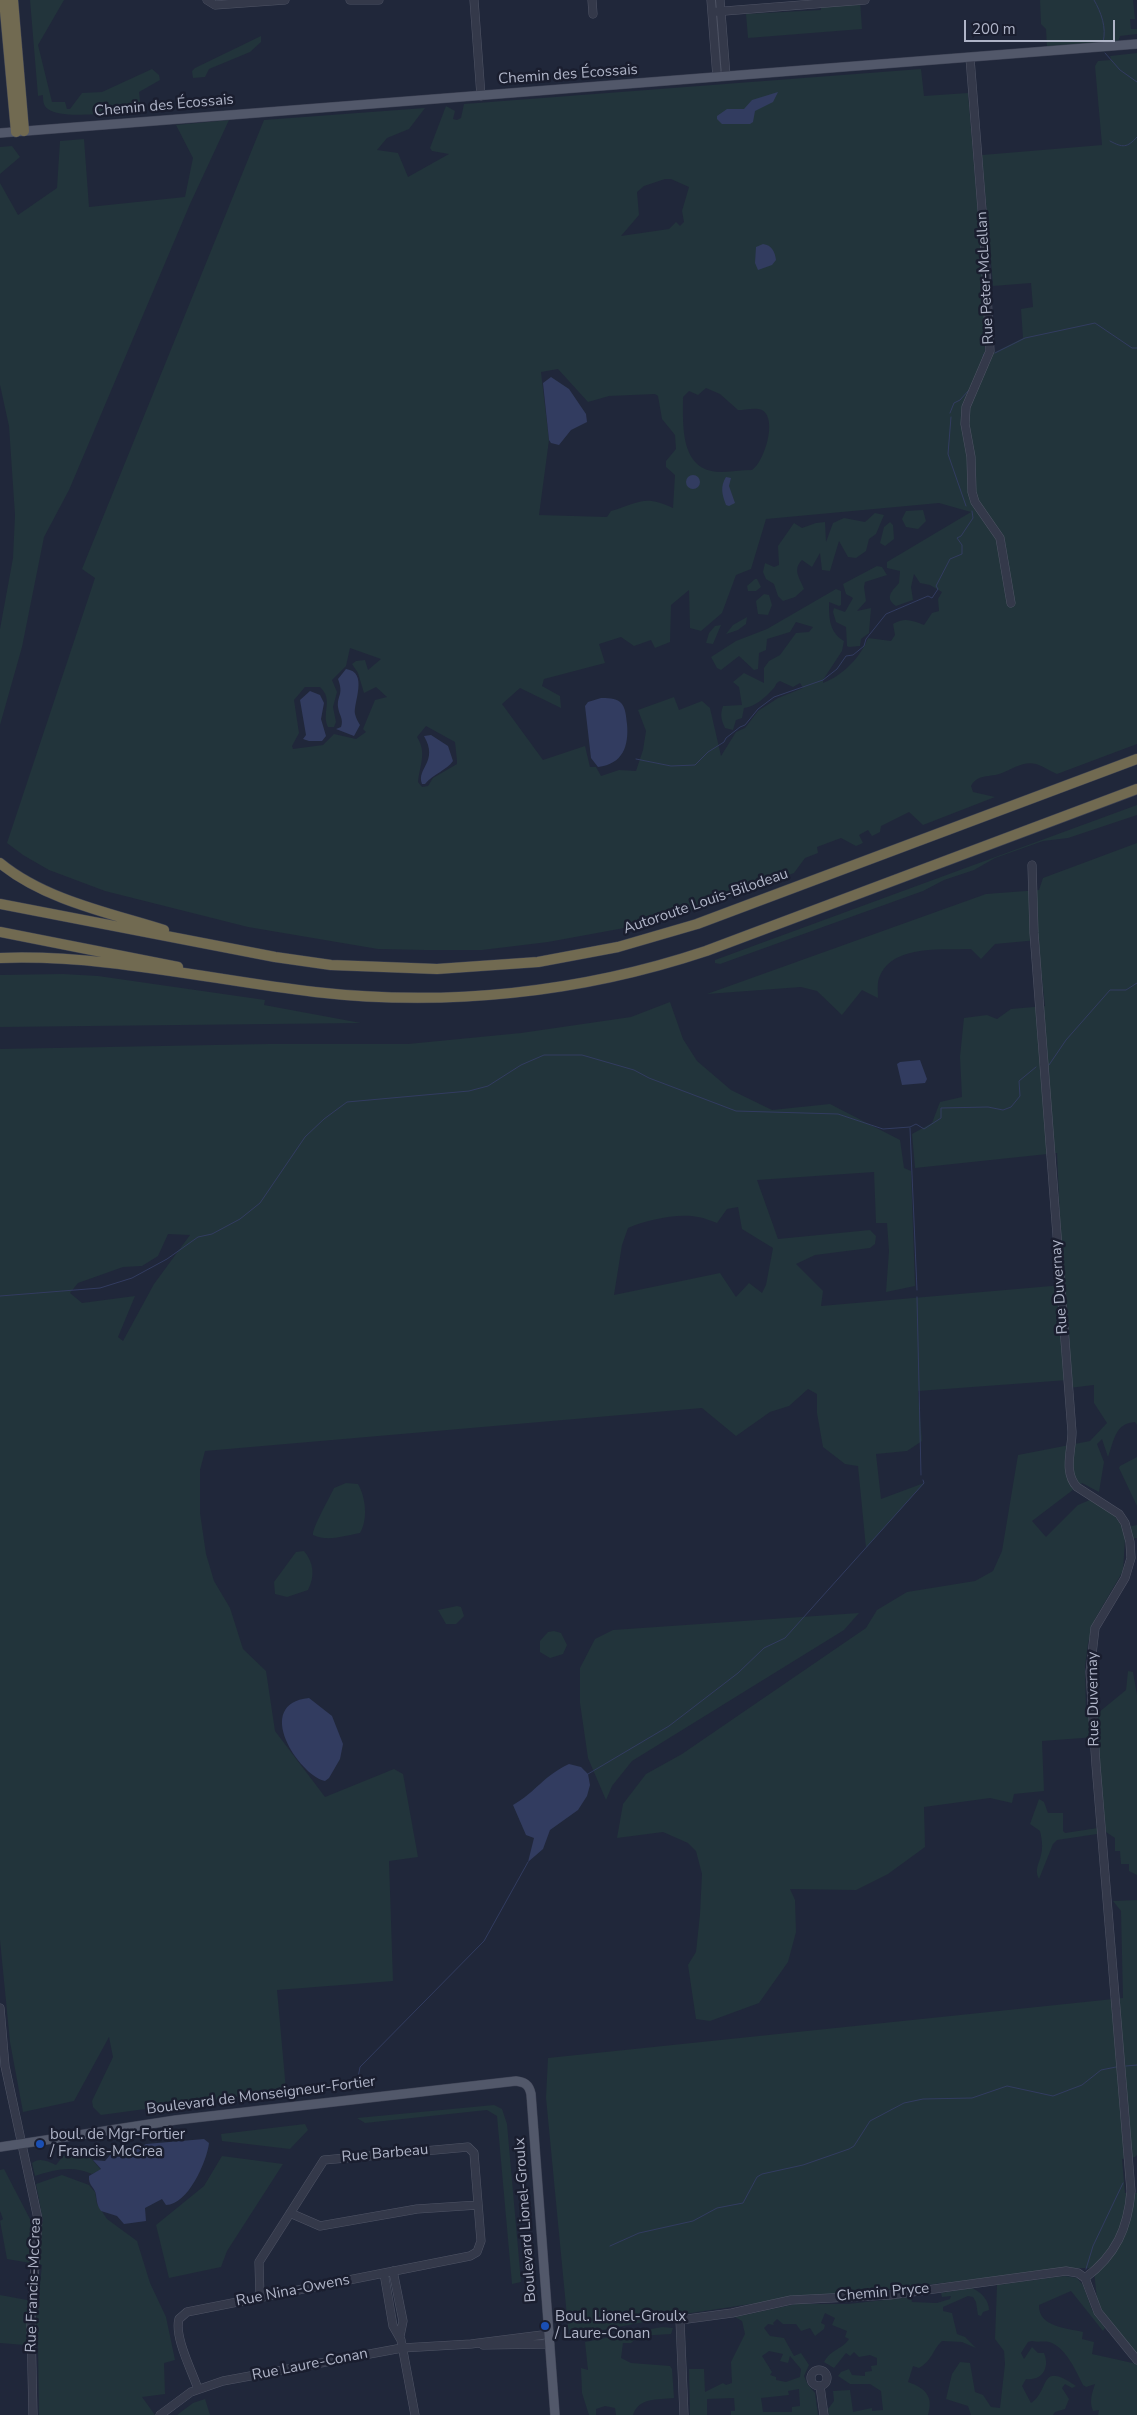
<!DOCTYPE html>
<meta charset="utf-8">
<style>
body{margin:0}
#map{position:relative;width:1137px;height:2415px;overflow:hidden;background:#20273a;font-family:"Nunito Sans",sans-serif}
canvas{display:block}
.scale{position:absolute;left:964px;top:20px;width:151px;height:22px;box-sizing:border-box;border:2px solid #afb4c7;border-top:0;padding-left:6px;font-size:15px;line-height:18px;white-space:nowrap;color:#afb4c7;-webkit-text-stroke:4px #1a1e2f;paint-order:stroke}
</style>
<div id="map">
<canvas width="1137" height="2415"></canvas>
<div class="scale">200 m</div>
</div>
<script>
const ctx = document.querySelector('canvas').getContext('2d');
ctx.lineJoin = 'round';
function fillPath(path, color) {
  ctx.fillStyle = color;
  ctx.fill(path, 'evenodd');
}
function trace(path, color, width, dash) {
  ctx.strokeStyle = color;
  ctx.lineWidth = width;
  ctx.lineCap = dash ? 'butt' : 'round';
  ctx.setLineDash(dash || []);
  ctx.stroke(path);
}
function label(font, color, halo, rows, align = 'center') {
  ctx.font = font + ' "Nunito Sans",sans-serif';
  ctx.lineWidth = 5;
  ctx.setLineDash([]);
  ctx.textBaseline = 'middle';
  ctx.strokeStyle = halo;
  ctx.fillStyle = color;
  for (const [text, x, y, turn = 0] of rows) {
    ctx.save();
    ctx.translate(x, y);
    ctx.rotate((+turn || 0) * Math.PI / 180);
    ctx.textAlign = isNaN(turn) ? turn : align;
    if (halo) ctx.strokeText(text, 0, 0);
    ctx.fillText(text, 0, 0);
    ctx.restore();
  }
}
fillPath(new Path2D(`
 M30,0H64L38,45L52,102H65L67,109H70L82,93L102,92L152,69L159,75L160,80L139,92L141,109C120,111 64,121 48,109C43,106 43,100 43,95L38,96Z
 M821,0H860L862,29L748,38L746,14L821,10Z
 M1040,0H1133L1135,19H1130L1131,29H1137V34L1120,36L1118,42L1047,48L1046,29L1041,24Z
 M261,36V42L250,52L209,69L205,77L193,78L192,71L195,68Z
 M1137,53V744L1057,774C1050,771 1043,766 1036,764C1023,761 1013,769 1002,773C990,778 978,773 971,786L973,792L995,797L923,825L909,812L881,826L880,832L872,836L868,830L859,835L863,843L856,846L841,838L817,847L818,853L805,858L794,873L700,908L646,924L548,942L482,950H426L378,949L248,927L105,891L49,870L23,855L7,843L95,578L82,569L264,120L425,108L409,129L387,138L377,150L398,153L408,177L449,154L432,151L430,148L446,106L455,111L453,119L457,120L461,118L464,104L921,69L924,96L968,93L983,274L985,353L995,352L1023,338L1021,309L1033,307L1031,283L993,286L982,155L1102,145L1095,66L1098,61L1111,60L1110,56ZM665,179H671L689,187L682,211L684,222L680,226L676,222L669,229L621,236L639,215L637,192L644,186ZM558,369L588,402L609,396L655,394L658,396L662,419L675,435L676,449L666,461V467L675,475L673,508C644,494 639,503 611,511L607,517L539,515L549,440L541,372ZM706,388L720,394L738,410C744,410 756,407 762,410C778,419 764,462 752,470C741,470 730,472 720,472C680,471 683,426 683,397L689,391L698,395ZM939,503L971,512L887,562V568L900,571L899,583C892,591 884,598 896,606L913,600L911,587L914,574L920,583L930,585L942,592L938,599L939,611L932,613L924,625C912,620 904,617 893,624L895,635L891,641L868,638C861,657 842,676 823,683V680L842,651L844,641C829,632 829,618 829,602L839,606L841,605V591L836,589L767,629L736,641L711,657L717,668L721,670L739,656L754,670L758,669L759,653L766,650L767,639L790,632L796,622L813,627L809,632L796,633L780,655L769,661L764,668V683L744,673L733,682L739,687L742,705L723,706C720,715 721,719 725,728L733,730L736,720L742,718L744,708C754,707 765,698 772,690C777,686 774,684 780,681L793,687L800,683L803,688L778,698L758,711L745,728L736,732L721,756L710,708L702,701L679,710L674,697L638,710L646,731L643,750L636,771L619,770L601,776L596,767H590L585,746L543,760L502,704L520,688L561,708L560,696L542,686L544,679L605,663L599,644L621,637L634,646L651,640L655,648L670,642L671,605L689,590L690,628L701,631L722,613L736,575L751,569L766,519ZM350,648L381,659L368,670L365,660L356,661L352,664L358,673L364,693L376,687L387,697L375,700L363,729L366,732L356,739L334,734L323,745L293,749L292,746L299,733L294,700L305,687H320C334,700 321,713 328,727H334L336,722L333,707L337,692L332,680L346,666ZM426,726L455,742L457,761V764L433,778L428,786L422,787L418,782C420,764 427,753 417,737Z
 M229,120L190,204L69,490L44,537L22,647L0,725V629L13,558L15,515L9,426L0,385V183L18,215L57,188L60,141L84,139L89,207L185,197L193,158L176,125Z
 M12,146L20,157L0,174V147Z
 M923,510L926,521L918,529L906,527L902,519L906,511Z
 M875,513L884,515L876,534L869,539L866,551L856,558L848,557L839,541L830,571L822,570L820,553L812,567L802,560C792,570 800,578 804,589L795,597L783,601L778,596L774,584L766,579L763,572L765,563L774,567L779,565L778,546L794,523L802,528L816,523L825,522L826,542L833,523L844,518L865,522Z
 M890,522L893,525L894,539L885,546L880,543L884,527Z
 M877,566L882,567L887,575L865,582L864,587L866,601L857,611L871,608L869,633L861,639L860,646L849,647L847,646L846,627L836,622L833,612L834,608L845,612L853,598L846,594L843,584Z
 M755,579H757L761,587L756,591H748L747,586Z
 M764,594L769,595L772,605L768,615L758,614L756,601Z
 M747,617L746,624L738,630L726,634L733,625Z
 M721,625L713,644L706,643L709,633L715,626Z
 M1137,805V815L1068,838L1043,841L995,858L974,870L944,880L923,891L720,964L715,963V960Z
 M1137,843V1425L1135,1422C1115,1423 1114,1441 1108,1457L1102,1439L1097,1444L1104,1462L1099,1492L1082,1483L1032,1521L1046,1537L1078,1505L1092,1499L1114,1515L1123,1528L1137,1525V1538L1125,1539L1123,1571L1095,1619L1088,1643L1085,1666L1086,1714L1098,1713L1126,1690L1128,1671L1133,1672L1137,1695V1875L1129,1871V1864H1121L1120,1851H1115V1838L1106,1832L1096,1737L1042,1741L1044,1791L1014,1794L1012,1803L990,1798L924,1807L925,1847L888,1874L856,1890L790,1889L795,1900L796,1932L788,1962L759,2003L710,2021L696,2019L688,1965L696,1952L700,1914L702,1874L696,1851L688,1843L663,1832L617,1838L623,1804L646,1774L682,1754L866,1628L877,1610L907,1592L975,1581L993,1571L1002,1551L1018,1455L1090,1441L1107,1423L1094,1403V1385L1069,1388L1068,1380L918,1391L922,1441L907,1451L876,1454L881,1499L924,1483L866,1548L858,1466L845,1464L823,1447L817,1413V1394L808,1389L789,1406L770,1412L736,1436L702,1408L205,1451L200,1470V1513L206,1554L214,1581L230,1608L243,1649L266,1671L275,1731L325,1797L394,1769L403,1774L418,1857L389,1861L393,1981L277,1990L286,2090L101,2115L93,2107L92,2101L113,2057L109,2037L74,2101L23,2112L10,2042L0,1940V1049L268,1044H408L521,1033L631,1017L670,1002L683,1039L697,1061L731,1090L772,1110L830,1104L900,1140L904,1168L911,1171L915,1286L886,1292L889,1251L887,1223H876L874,1172L757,1180L778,1239L870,1230L876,1236L875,1244L870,1248L815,1255L796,1264L823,1291L821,1306L1063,1285L1057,1153L915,1168L912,1134L932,1123L940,1102L962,1097L960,1057L964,1018L987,1015L997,1019L1011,1009L1045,1006L1038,940L995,944L981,959L971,949C942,950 891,944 879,978C877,984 878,992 878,998L862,990L842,1015L817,991L801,987L707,994L986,894L1039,890L1043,878ZM738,1207L742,1229L773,1248L766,1285L762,1293L749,1283L736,1297L720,1273L614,1295L622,1245L628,1228C647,1220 677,1213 698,1217C705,1218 711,1221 717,1223L727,1209ZM168,1234L190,1235L154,1284L123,1341L118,1337L135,1296L82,1303L70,1293L78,1283L123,1267L142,1266L158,1256Z
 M63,974L98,976L265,1000L264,1005L361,1023L0,1027V975Z
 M1137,1457V1506L1119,1468L1120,1466Z
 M346,1483L358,1484C366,1498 368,1520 360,1533C343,1536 328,1542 313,1535C312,1528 330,1497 334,1488Z
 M304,1551C314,1563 315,1576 308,1590L287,1597L275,1594L274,1582L296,1552Z
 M457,1606L461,1607L464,1616L456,1624H446L438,1610Z
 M859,1613L844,1630L632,1761L612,1786L606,1800L588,1758L580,1703V1668L595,1639L613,1630Z
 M554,1631L561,1633L567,1645L563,1654L550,1658L540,1652V1641L548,1632Z
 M1039,1799L1044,1802L1048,1813H1063V1831L1065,1833L1098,1828L1097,1834L1057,1840L1053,1844L1039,1879C1034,1870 1039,1864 1041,1855C1043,1848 1042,1839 1040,1831L1030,1824Z
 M1137,1900V2155L1135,2157L1122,2159L1125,2193H1137V2356L1104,2315L1097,2299L1094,2271L1089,2268H1072L848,2294L791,2298L691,2313L571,2336L568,2327L546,2098L548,2058L1123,1998L1121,1911L1113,1901Z
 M494,2105L502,2109L507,2124L521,2282L512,2284L497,2116L487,2110L365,2123L357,2118Z
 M305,2124L308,2130L290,2149L222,2141L221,2134Z
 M85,2151L101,2170L92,2174C72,2165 54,2170 35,2176L32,2163C39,2157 48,2161 56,2165L63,2156Z
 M222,2156L283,2164L227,2251L221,2267L169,2278L156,2225L204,2186Z
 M4,2169L31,2221H43L36,2184L62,2175L89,2185L95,2192L97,2204L107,2219L137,2241L150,2283L166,2317L175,2360L164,2363L165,2394L142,2397L155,2415H39L38,2346L0,2343V2295L38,2302L42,2265L7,2259L0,2221L3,2219L0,2211V2170Z
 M1064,2276L1077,2278L1083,2285L1092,2310L1105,2328L1103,2331L1071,2291L1039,2305C1038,2327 1067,2328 1083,2332L1082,2339L1094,2342L1092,2354L1137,2364V2415H1098L1099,2410L1093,2411C1089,2401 1092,2394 1095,2384L1086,2387L1083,2385C1076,2371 1067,2350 1052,2343C1045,2340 1039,2343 1032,2341L1028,2342L1021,2353L1024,2359L1032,2347L1038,2353H1044C1050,2367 1043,2381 1026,2379L1022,2386L1031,2403C1051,2390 1038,2360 1076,2386L1072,2388L1065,2384L1062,2388L1069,2399L1065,2409L1055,2412L1053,2415H971L968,2406L946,2399L952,2374L960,2362L970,2363L975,2392L983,2395L991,2407L1000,2408L1005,2364L1004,2351L995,2339L997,2285Z
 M972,2288C981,2292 989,2300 989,2310L983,2312L981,2316L978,2315L976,2302L973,2297L968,2296L943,2307V2311L952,2313L957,2334L965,2337L976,2348L962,2342L942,2341C932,2350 933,2360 919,2368L913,2366L908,2382C925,2388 934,2396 928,2415H829L828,2409L834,2401L833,2391L850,2390L853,2412L872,2408V2411L883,2410L881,2391L870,2384H850L838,2376L841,2372L849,2369L852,2375L865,2376V2372L872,2371L871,2366L877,2365V2358L870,2355L859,2357L854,2352L850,2356L846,2353L834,2368L824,2362C831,2349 843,2349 849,2339L845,2337L847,2331L832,2325L835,2318L825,2313L821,2323L825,2325L824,2329L815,2336L810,2328L801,2331L796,2324H783L777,2319L773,2323L774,2325L768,2324L764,2328L770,2336L784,2338L794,2356L801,2353L809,2365L804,2376L808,2385L815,2393L818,2415H731V2411H735L734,2398L707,2399V2415H690L689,2369H704L705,2392L723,2383L726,2385L732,2383L731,2362L745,2334L742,2321L735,2317L796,2304H848L911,2297L912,2302L937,2303L950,2299L951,2296L942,2297L941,2293ZM769,2351L783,2354L780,2361L788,2363L790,2356L801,2369L800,2377L786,2382L776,2380V2377L770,2375L772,2372L762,2356ZM799,2389L800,2406L792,2407V2412H763L761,2398L789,2395L788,2391Z
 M662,2327L673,2328L671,2334L639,2336L631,2343H623L621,2358L631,2363L670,2366L672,2369L674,2398C657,2400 639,2397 633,2415H616L615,2408L605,2406L596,2409V2415H589L582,2393L581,2368L588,2370L585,2342Z
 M205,2399L210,2415H177L193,2403Z`), '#22343b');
fillPath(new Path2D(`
 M778,92L773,102L755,111L753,122L750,124H722L717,119V116L727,109H744L752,100Z
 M763,244C772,245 775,252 776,260L772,265L758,270L755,263L756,247Z
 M551,377L569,389L586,414L587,422L571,430L559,445L551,443L549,440L543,383Z
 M686 482a7 7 0 1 1 14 0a7 7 0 1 1-14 0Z
 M726,477L731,478L729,486L735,503L729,506L726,505C722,494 720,487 726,477Z
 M346,669C369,672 353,703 355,714C356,718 358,722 360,725L354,736L336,729L341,727C344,719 339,715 338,707C337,695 344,695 338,679Z
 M310,691L320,695L324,703L321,719L326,736L322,741H309L303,739L306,735L300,700Z
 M601,698C606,698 616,698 620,702C626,707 626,717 627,724C629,746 623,764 598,767L591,758L585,706L588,702Z
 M431,735L448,746L453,761C447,770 433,774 425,784H422C416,768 439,762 424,736Z
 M920,1060L927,1079L925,1083L902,1085L897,1064L900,1062Z
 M309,1698L332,1716L343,1744L340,1759L329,1778L325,1781C299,1775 252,1704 309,1698Z
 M569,1764L581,1767L588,1774L590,1785L587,1796L578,1810L550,1830L543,1849L528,1862L534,1838L526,1835L513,1805C536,1792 543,1776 569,1764Z
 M204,2139L209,2143C207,2161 188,2205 166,2205L162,2199L145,2208L146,2221L124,2224L117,2216L101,2211C97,2205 97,2202 96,2195C95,2187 88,2186 89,2176L101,2169L93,2160L105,2161L111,2154L135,2150L146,2144Z`), '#323c60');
trace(new Path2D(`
 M1094,0C1101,12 1107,28 1103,42
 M1105,53L1120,70L1137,82
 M1110,141C1123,148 1127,148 1137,137
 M995,353L1025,338L1095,323L1132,348H1137
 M982,360L984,354
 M950,413L954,403L960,400L969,390
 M951,417L948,454L966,506
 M636,759L671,766L695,765L708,752L724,742L726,738L740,727L745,725L758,709L774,697L823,680L837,669L846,656L853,655L864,646L866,639L886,614L928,596L932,598L938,589L936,586L950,559L962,554V545L957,538L961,536L973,518L972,511
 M1049,1065L1066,1040L1110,990H1126L1137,983
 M910,1128L917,1290
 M0,1296L100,1288L132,1278L167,1259L198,1237L212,1234L240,1219L260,1203L305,1137L324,1119L347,1102L469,1091L488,1086L521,1065L544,1055H582L634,1070L649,1078L736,1111L838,1114L883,1129L910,1127L916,1124L924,1129L941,1118V1108L988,1107L1003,1110L1011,1107L1020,1096L1019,1081L1036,1067
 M917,1297L921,1475
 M588,1774L669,1726L738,1673L764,1648L785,1638L924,1483L923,1480
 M1126,2066L1137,2065
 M356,2088L360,2067L484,1941L528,1862
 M610,2246L639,2233L693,2221L717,2208L743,2203L757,2177L762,2174L803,2165L849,2149L854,2146L870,2121L904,2103L923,2099L972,2098L1007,2086L1053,2096L1082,2085L1101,2070L1116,2067
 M1086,2269L1093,2246L1123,2183`), '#323c60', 1);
const minor = new Path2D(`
 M207,0L215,5L285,0
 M350,0H379
 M474,0L481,96
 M592,0L593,14
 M711,0L717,77
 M720,0L726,76
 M712,12L865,0
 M970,58L984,235L990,351L966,407L965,424L971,457L972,492L975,502L1000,538L1011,603
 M1032,865L1034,933L1072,1432C1072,1450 1063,1472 1077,1487L1119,1514L1125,1523L1130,1542L1131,1558L1125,1578L1095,1628L1090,1672L1096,1765L1131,2191C1128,2228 1116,2255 1085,2278L1098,2312L1137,2360
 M0,2008L5,2066L38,2219L31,2325L33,2415
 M290,2213L320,2226L417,2209L478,2205
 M393,2271L403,2321L400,2336
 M384,2273L393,2326L401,2340L415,2415
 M483,2345L550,2344
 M811 2378a8 8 0 1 1 16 0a8 8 0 1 1-16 0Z
 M820,2386L824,2415
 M198,2389C192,2371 174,2337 179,2319L187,2312C281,2294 375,2274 470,2256L477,2252L481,2241L474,2153L468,2147L324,2160L259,2262L260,2298
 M160,2415L191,2392L223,2381L402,2348L471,2344L542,2335L549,2332
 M684,2415L680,2320L732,2313L791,2300L890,2295L1066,2271L1078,2273L1085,2278`);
const major = new Path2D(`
 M0,133L1137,44
 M0,2147L176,2120L516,2081C524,2082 529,2084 531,2094L555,2415`);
const highway = new Path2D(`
 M4,0L16,132
 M13,0L24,131
 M0,863C45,900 110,913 164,930
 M0,904L275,957L331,965L437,969L538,962L618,947L697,924L1137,759
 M0,932L178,967
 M0,958C105,954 211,980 315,992C446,1007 580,993 706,951L1137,789`);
trace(minor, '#4f5465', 9);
trace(major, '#3d4254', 10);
trace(highway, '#3c4152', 11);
trace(minor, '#34394a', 8);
trace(major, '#52586a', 9);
trace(highway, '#716a51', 10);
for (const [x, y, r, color] of [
 [40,2144,5,"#1a4fb4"],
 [545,2326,5,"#1a4fb4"]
]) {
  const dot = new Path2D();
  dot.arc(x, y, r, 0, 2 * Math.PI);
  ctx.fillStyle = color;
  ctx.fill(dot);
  trace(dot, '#1a1e2f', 2);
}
label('15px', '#afb4c7', '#1a1e2f', [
 ["Chemin des Écossais",568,75,-4],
 ["Chemin des Écossais",164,106,-5],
 ["Rue Peter-McLellan",986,278,-93],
 ["Autoroute Louis-Bilodeau",706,902,-19],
 ["Rue Duvernay",1060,1287,-94],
 ["Rue Duvernay",1094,1699,-91],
 ["Boulevard de Monseigneur-Fortier",261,2096,-7],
 ["Rue Barbeau",385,2154,-5],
 ["Boulevard Lionel-Groulx",526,2220,-94],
 ["Rue Francis-McCrea",34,2285,-88],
 ["Rue Nina-Owens",293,2291,-11],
 ["Chemin Pryce",883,2293,-5],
 ["Rue Laure-Conan",310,2365,-11]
]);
label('15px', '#afb4c7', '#1a1e2f', [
 ["boul. de Mgr-Fortier",50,2135],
 ["/ Francis-McCrea",50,2152],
 ["Boul. Lionel-Groulx",555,2317],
 ["/ Laure-Conan",555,2334]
], 'left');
</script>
